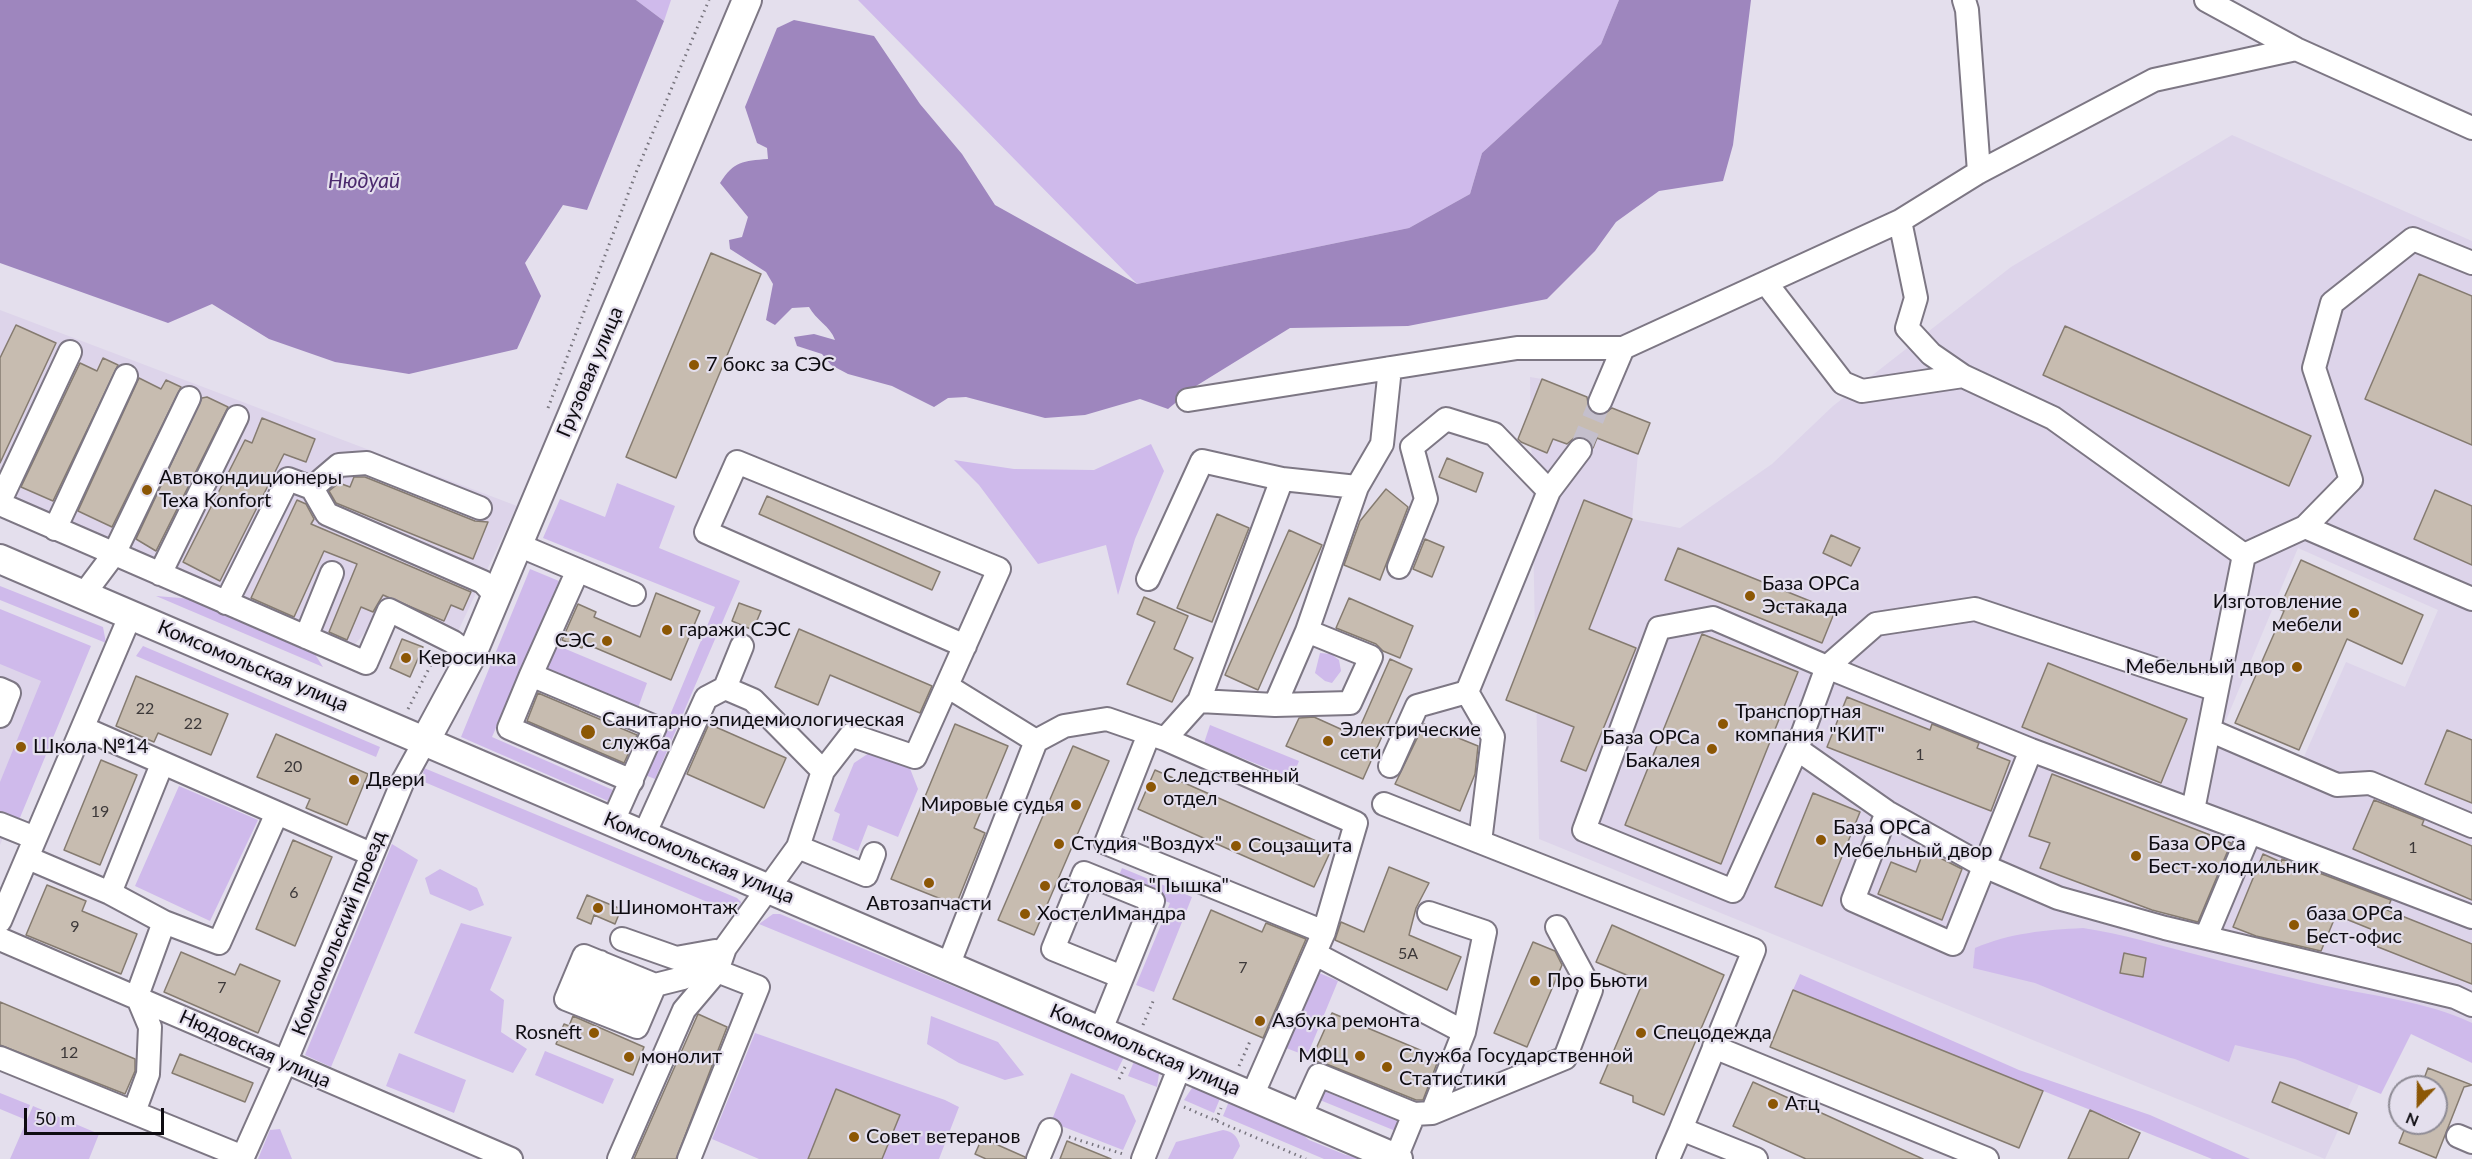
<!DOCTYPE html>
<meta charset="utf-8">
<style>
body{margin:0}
#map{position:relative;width:2472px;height:1159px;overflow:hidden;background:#e4dfed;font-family:Lato,sans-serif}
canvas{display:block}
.north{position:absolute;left:2388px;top:1075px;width:60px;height:60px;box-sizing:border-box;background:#e4dfed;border:2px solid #8e8b95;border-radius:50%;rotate:202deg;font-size:16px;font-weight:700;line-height:24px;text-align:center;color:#0e0c11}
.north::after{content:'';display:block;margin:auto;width:21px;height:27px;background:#8c5705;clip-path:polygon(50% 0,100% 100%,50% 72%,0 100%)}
.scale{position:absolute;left:24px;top:1108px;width:140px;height:27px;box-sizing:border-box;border:3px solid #0e0c11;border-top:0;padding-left:8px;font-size:18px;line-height:21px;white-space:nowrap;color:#0e0c11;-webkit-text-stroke:4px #e4dfed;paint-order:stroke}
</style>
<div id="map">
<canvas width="2472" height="1159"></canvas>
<div class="north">N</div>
<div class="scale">50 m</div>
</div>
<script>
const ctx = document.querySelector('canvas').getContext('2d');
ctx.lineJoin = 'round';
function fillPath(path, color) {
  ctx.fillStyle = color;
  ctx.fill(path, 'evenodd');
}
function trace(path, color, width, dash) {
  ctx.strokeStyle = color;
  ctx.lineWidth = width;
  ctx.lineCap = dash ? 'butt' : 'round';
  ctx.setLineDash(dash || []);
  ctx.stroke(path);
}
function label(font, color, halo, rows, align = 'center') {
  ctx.font = font + ' Lato,sans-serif';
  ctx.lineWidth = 4.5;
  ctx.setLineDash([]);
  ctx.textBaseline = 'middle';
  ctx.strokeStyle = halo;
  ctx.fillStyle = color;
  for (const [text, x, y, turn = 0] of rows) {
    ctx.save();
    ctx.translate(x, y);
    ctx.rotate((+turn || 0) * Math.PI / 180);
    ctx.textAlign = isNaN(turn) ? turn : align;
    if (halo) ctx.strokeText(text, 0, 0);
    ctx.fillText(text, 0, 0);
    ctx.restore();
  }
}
fillPath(new Path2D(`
 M2232,135L2472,241V1057L2390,1017L2325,1159L1539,839L1530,377L1542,379L1650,423L1638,454L1632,519L1680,528L1772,464L1833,406L2011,267ZM2298,548L2438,610L2405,687L2346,662L2303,759L2224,725Z
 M0,310L517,506L453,642L446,647L377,619L341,660L0,514Z
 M0,615L83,648L0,845Z`), '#ddd4ea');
fillPath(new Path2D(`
 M636,0H671L664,21Z
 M858,0H1619L1601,44L1482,153L1470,194L1409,228L1137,284Z
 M1151,444L1164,471L1135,539L1118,595L1106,545L1038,564L979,485L954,460L1014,469L1094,470Z
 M617,483L675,506L659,548L740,581L655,779L645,775L715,607L543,538L560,499L605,517Z
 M530,569L559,581L492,737L613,790L608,801L461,737Z
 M0,586L103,627L106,643L0,600Z
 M156,596L193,599L311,648L323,667Z
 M0,609L91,646L19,820L0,812V782L41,681L0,664Z
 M556,645L647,683L638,708L545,670Z
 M143,646L380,747L376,757L136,656Z
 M1320,653L1331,654L1339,660L1341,671L1332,683L1325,681L1315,673Z
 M1210,725L1299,761L1292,778L1204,743Z
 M872,751L909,766L918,789L898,837L868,825L858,851L832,840L840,814L834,811L854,763Z
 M424,768L737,898L741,902L738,915L422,781Z
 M179,786L258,820L210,921L135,886Z
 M392,844L418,860L331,1067L305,1055Z
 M1122,868L1192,897L1154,992L1136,985L1170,903L1117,881Z
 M440,869L477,888L484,905L470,911L430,894L425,878Z
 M773,914H780L1124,1057L1117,1071L759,924Z
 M461,923L512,937L490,990L504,1000L501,1032L527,1049L513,1073L414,1033Z
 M2083,928C2122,934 2159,945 2198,955C2239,966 2281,975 2322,985C2372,996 2426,1001 2472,1023V1063L2411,1034L2381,1094L2295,1059L2235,1045L2229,1062L2035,983L1973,968L1975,948C2010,933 2045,930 2083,928Z
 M1317,972L1338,981L1307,1056L1286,1048Z
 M1800,974L2019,1070L2150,1115L2250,1159H2212L1793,990Z
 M931,1016L998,1042L1024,1075L1005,1080L959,1063L927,1044Z
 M755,1033L945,1100L959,1107L939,1159H759L712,1139Z
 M545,1051L614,1079L603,1104L535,1075Z
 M399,1053L466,1080L454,1113L386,1086Z
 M1135,1059L1155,1067L1159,1074L1157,1087L1128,1076Z
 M1071,1073L1124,1095L1136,1121L1123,1150L1051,1122Z
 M1198,1087L1221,1096L1214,1113L1184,1100L1192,1088Z
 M1319,1089L1402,1123L1398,1132L1315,1098Z
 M0,1093L30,1105L24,1119L0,1109Z
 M1230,1099L1290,1124L1309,1140L1346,1155L1373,1159H1324L1223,1116Z
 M33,1106L99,1134L89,1159H10Z
 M280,1129L292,1159H258L270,1130Z
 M1223,1130C1233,1132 1237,1135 1240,1146L1233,1159H1168L1176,1142Z`), '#cfbaeb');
fillPath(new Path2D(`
 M0,0H636L664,21L587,210L563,205L525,263L541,296L517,349L409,374L335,362L269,339L212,304L168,323L0,263Z
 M1619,0H1751L1733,145L1723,181L1659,191L1616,222L1595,251L1547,299L1408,326L1290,328L1196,386L1168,409L1140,399L1085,415L1045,418L966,397L948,398L934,407L892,386L848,374L831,365L822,354L797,346L794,337L814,334L835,340C830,326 816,320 809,307L792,308L775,325L766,320L773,284L766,272L730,249L729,240L742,237L748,217L720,183C734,161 743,161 768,159L767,148L757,143L745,107L777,28L794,20L874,36L920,104L962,154L995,205L1137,284L1409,228L1470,194L1482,153L1601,44Z`), '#9e86be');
const building = new Path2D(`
 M711,253L761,274L676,478L626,457Z
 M2419,274L2472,296V445L2365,399Z
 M16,325L56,343L0,463V358Z
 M2065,326L2311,436L2289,486L2043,375Z
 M103,358L118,365L53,501L21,487L80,363L97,371Z
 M139,378L161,389L166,380L181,387L112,527L78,511Z
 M1542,379L1587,397L1589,410L1595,415H1602L1612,408L1650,423L1638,454L1597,438L1593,448L1589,440L1582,437L1574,438L1567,444L1553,439L1547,453L1521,442L1518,439Z
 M207,397L228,407L156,551L136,539L202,398Z
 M262,418L315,439L306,462L284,454L220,581L183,562L245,440L252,443Z
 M1447,458L1483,473L1476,492L1439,477Z
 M354,477H365L475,521L488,522L473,559L336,503L329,491L339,483L350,487Z
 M1386,489L1408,507L1380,580L1344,565L1360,521Z
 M2435,490L2472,506V565L2414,539Z
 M767,496L940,572L932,590L759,514Z
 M297,500L306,504L314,519L311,524L471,592L463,610L451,605L444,621L383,595L373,612L361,607L347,640L329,632L357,564L324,551L294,617L251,598Z
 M1584,500L1632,519L1589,629L1636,648L1586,771L1561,761L1574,727L1506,700Z
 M1217,514L1249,528L1212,622L1177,608Z
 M1289,530L1322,545L1258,690L1225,675Z
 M1831,535L1860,548L1851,566L1823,553Z
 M1425,539L1444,547L1432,577L1413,569Z
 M1678,548L1835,611L1822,643L1665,580Z
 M2301,560L2423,615L2402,664L2347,639L2299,750L2235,723L2284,611L2279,609Z
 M656,593L700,611L671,680L584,643L582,648L562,640L578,604L596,612L594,617L640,637Z
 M1144,597L1188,616L1174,649L1193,658L1172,702L1127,684L1155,622L1137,614Z
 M1349,598L1413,626L1400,658L1383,651L1376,644L1336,628Z
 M739,603L761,611L753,630L732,621Z
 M799,629L932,686L920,713L830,675L818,705L775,687Z
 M1702,634L1798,672L1721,864L1625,825Z
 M402,639L423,647L410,677L390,668Z
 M1390,659L1412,669L1363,779L1286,746L1299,718L1314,717L1356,736Z
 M2048,663L2187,719L2161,783L2022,727Z
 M136,676L228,714L211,755L158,733L154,742L116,726Z
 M538,693L637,735L624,763L527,721Z
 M1847,697L1930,730L1932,724L1979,743L1977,748L2010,761L1991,811L1827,747Z
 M709,724L786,758L764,808L687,774Z
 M955,724L1008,746L974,828L985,833L956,905L891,879Z
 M1424,724L1478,746L1475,774L1460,811L1395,784Z
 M2447,730L2472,740V803L2425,784Z
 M276,734L368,774L347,825L306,808L310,799L257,777Z
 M1073,746L1109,761L1034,935L998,920Z
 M101,760L137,775L100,865L64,850Z
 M1155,770L1332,848L1314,887L1138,809Z
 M2052,774L2231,843L2198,922L2152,910L2040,868L2050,843L2029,836Z
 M1813,793L1860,812L1822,906L1775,887Z
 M2374,800L2424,820L2422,825L2472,846V900L2353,849Z
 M293,840L332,857L295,946L256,929Z
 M1924,850L1962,869L1942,920L1878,894L1891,862L1916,872Z
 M2263,854L2281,862L2282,859L2391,900L2387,910L2472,944V984L2373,945L2378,932L2336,915L2321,951L2256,936L2233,927Z
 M1389,867L1429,883L1416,908L1409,935L1461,957L1447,990L1335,940L1341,922L1364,932Z
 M47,885L86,901L82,911L137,934L121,974L26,935Z
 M587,895L621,909L615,924L594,915L591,924L577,918Z
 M1211,910L1262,932L1266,923L1306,939L1263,1038L1173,999Z
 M1612,925L1724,975L1664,1115L1633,1102V1096L1600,1083L1643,982L1596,962Z
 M1533,942L1555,951L1562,965L1527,1047L1494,1033Z
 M181,952L235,975L240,964L280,981L258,1033L164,992Z
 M2124,953L2146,958L2143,977L2120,973Z
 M1793,990L2043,1091L2019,1148L1770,1047Z
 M0,1002L135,1059V1071L125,1094L0,1045Z
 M1332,1013L1439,1058L1423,1100H1416L1324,1063L1311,1060Z
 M698,1014L727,1027L676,1159H634Z
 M573,1016L644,1047L633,1075L556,1044L564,1024L569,1026Z
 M180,1054L253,1083L245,1102L172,1073Z
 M2428,1068L2472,1085L2464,1087L2436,1158L2399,1143L2407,1123H2436V1087H2421Z
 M1753,1082L1923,1159H1806L1733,1126Z
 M2280,1082L2357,1113L2349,1134L2272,1102Z
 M836,1089L900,1115L882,1159H808Z
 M2090,1110L2140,1133L2128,1159H2068Z
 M982,1138L1025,1157V1159H986L975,1154Z
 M1067,1141L1111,1159H1060Z`);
fillPath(building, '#c7bcb0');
trace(building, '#857b70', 1.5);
trace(new Path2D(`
 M1580,450L1600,402`), '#c4bfcc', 22, [22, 11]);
const minor = new Path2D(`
 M1964,0L1967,10L1979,172
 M2206,0L2296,49L2472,128
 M1900,221L1916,298L1907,328L1931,354L1963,376
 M1766,283L1843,383L1862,391L1963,376L2053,418L2244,555L2305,527L2472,599
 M1188,400L1517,348H1623
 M1600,402L1623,348L1900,221L1979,172L2154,80L2296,49
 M1580,450L1549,491L1467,692L1493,737L1480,842L1754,950L1681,1129L1756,1159
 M1357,487L1382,444L1390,368
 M0,501L70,352
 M0,504L366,663L389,610L453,642L471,656
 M480,508L367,463L339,465L312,488L327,514L483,582L495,595
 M2305,527L2351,480L2314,368L2332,303L2413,239L2472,263
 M55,529L126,376
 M516,544L634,594
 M1399,567L1426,499L1412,447L1446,419L1494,434L1549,491
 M578,570L531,675L655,727L613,821
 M160,574L237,417
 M1148,579L1202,461L1282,479L1199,701L1165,739
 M84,594L114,554L189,398
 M226,603L288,479L312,488
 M306,637L332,573
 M531,675L509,728L632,781
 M947,686L1036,741
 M0,689L9,693L0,716
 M1199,701L1275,705L1350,703L1371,657L1307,631
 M1275,705L1307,631L1357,487L1282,479
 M83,728L371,854
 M2209,730L2337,785L2370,783L2472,826
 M1149,734L1106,843L1324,932
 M1797,749L1887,812L1984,866L2058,898L2165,928L2455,997L2472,1005
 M1390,766L1417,706L1467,692
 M823,771L851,735L915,757L999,569L737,462L706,532L965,646
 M1384,804L1480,842
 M2193,810L2244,555
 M1887,812L1853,900L1953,944L2031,750
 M0,824L35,838
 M2250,832L2472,917
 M644,835L706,698L725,688
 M798,847L866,875L874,854
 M28,858L110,893L164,922L219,943L277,813
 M110,893L162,764
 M1429,913L1485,932L1464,1032L1432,1113
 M0,921L131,614
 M2206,937L2250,832L2031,750L1827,667L1797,749L1733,891L1584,830L1659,628L1713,618L1827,667L1876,624L1975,609L2217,690
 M0,939L511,1159
 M622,939L676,958L715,951
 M1323,958L1464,1032
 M948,966L1036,741L1064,726L1107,719L1165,739L1356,823L1324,932L1252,1096
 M655,985L637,1027L566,999L584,956L655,985L683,978L725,948L798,847L823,771L753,700L725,688L742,646
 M582,1005L600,962
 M600,1012L618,970
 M620,1020L638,978
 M1100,1032L1153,901L1084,873L1053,949L1122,977
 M1714,1047L1987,1159
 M0,1058L243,1157
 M134,1112L148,1074L150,1027L137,996L164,922
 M1414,1114L1432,1113L1565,1058L1591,990L1557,927
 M1300,1117L1319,1075L1414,1114L1396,1158
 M2458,1136L2472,1142
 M242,1159L285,1063L403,781L425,741
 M619,1159L684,1010L717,971L725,948
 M689,1159L758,987L717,971
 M1038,1159L1050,1130
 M1143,1159L1180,1066
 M1668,1159L1681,1129`);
const major = new Path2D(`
 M0,559L1398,1159
 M425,741L471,656L747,0`);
trace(minor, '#7d7784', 26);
trace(major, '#7d7784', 32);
trace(new Path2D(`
 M548,408L637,170L709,0
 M408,709L435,657
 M1143,1025L1154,999
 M1239,1066L1251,1039
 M1119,1079L1125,1067
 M1184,1107L1306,1159
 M1216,1120L1221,1108
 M1069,1137L1123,1154`), '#77747d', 3, [1.5, 4.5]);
trace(minor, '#fff', 22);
trace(major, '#fff', 28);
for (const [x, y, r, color] of [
 [694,365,6,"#8c5705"],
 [147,490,6,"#8c5705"],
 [1750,596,6,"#8c5705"],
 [2354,613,6,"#8c5705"],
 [667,630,6,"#8c5705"],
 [607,641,6,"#8c5705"],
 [406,658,6,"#8c5705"],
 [2297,667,6,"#8c5705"],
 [1723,724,6,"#8c5705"],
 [588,732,8,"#8c5705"],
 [1328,741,6,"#8c5705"],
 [21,747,6,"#8c5705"],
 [1712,749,6,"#8c5705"],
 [354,780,6,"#8c5705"],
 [1151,787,6,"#8c5705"],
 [1076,805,6,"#8c5705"],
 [1821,840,6,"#8c5705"],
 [1059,844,6,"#8c5705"],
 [1236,846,6,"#8c5705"],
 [2136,856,6,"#8c5705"],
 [929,883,6,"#8c5705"],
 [1045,886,6,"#8c5705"],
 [598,908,6,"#8c5705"],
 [1025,914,6,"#8c5705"],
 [2294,925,6,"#8c5705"],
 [1535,981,6,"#8c5705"],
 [1260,1021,6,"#8c5705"],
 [594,1033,6,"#8c5705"],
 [1641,1033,6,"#8c5705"],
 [1360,1056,6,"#8c5705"],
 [629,1057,6,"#8c5705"],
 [1387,1067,6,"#8c5705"],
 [1773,1104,6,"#8c5705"],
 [854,1137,6,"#8c5705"]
]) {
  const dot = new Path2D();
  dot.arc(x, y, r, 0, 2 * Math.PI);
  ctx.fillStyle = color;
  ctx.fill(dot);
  trace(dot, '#e4dfed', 2);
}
label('16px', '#3c3839', null, [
 ["22",145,709],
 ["22",193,724],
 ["1",1920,755],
 ["20",293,767],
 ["19",100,812],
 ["1",2413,848],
 ["6",294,893],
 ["9",75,927],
 ["5А",1408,954],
 ["7",1243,968],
 ["7",222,988],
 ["12",69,1053]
]);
label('20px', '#0e0c11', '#e4dfed', [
 ["7 бокс за СЭС",706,365],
 ["Автокондиционеры",159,478],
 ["Texa Konfort",159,501],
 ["База ОРСа",1762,584],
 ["Эстакада",1762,607],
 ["Изготовление",2342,602,"right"],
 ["мебели",2342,625,"right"],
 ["гаражи СЭС",679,630],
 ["СЭС",595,641,"right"],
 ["Керосинка",418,658],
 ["Мебельный двор",2285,667,"right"],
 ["Транспортная",1735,712],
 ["компания \"КИТ\"",1735,735],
 ["Санитарно-эпидемиологическая",602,720],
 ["служба",602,743],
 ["Электрические",1340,730],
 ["сети",1340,753],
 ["База ОРСа",1700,738,"right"],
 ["Бакалея",1700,761,"right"],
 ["Школа №14",33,747],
 ["Следственный",1163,776],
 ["отдел",1163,799],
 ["Двери",366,780],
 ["Мировые судья",1064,805,"right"],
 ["База ОРСа",1833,828],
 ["Мебельный двор",1833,851],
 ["Студия \"Воздух\"",1071,844],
 ["База ОРСа",2148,844],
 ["Бест-холодильник",2148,867],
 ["Соцзащита",1248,846],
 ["Столовая \"Пышка\"",1057,886],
 ["Автозапчасти",929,904,"center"],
 ["Шиномонтаж",610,908],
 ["ХостелИмандра",1037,914],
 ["база ОРСа",2306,914],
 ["Бест-офис",2306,937],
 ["Про Бьюти",1547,981],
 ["Азбука ремонта",1272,1021],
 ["Rosneft",582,1033,"right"],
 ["Спецодежда",1653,1033],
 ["МФЦ",1348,1056,"right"],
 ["Служба Государственной",1399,1056],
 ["Статистики",1399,1079],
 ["монолит",641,1057],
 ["Атц",1785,1104],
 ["Совет ветеранов",866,1137]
], 'left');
label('20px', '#0e0c11', '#e4dfed', [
 ["Грузовая улица",590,372,-67],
 ["Комсомольская улица",253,666,23],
 ["Комсомольская улица",699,858,23],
 ["Комсомольский проезд",339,933,-68],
 ["Нюдовская улица",255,1049,24],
 ["Комсомольская улица",1145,1050,23]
]);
label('italic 21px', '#4c2a6e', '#e4dfed', [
 ["Нюдуай",364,181]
]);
</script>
